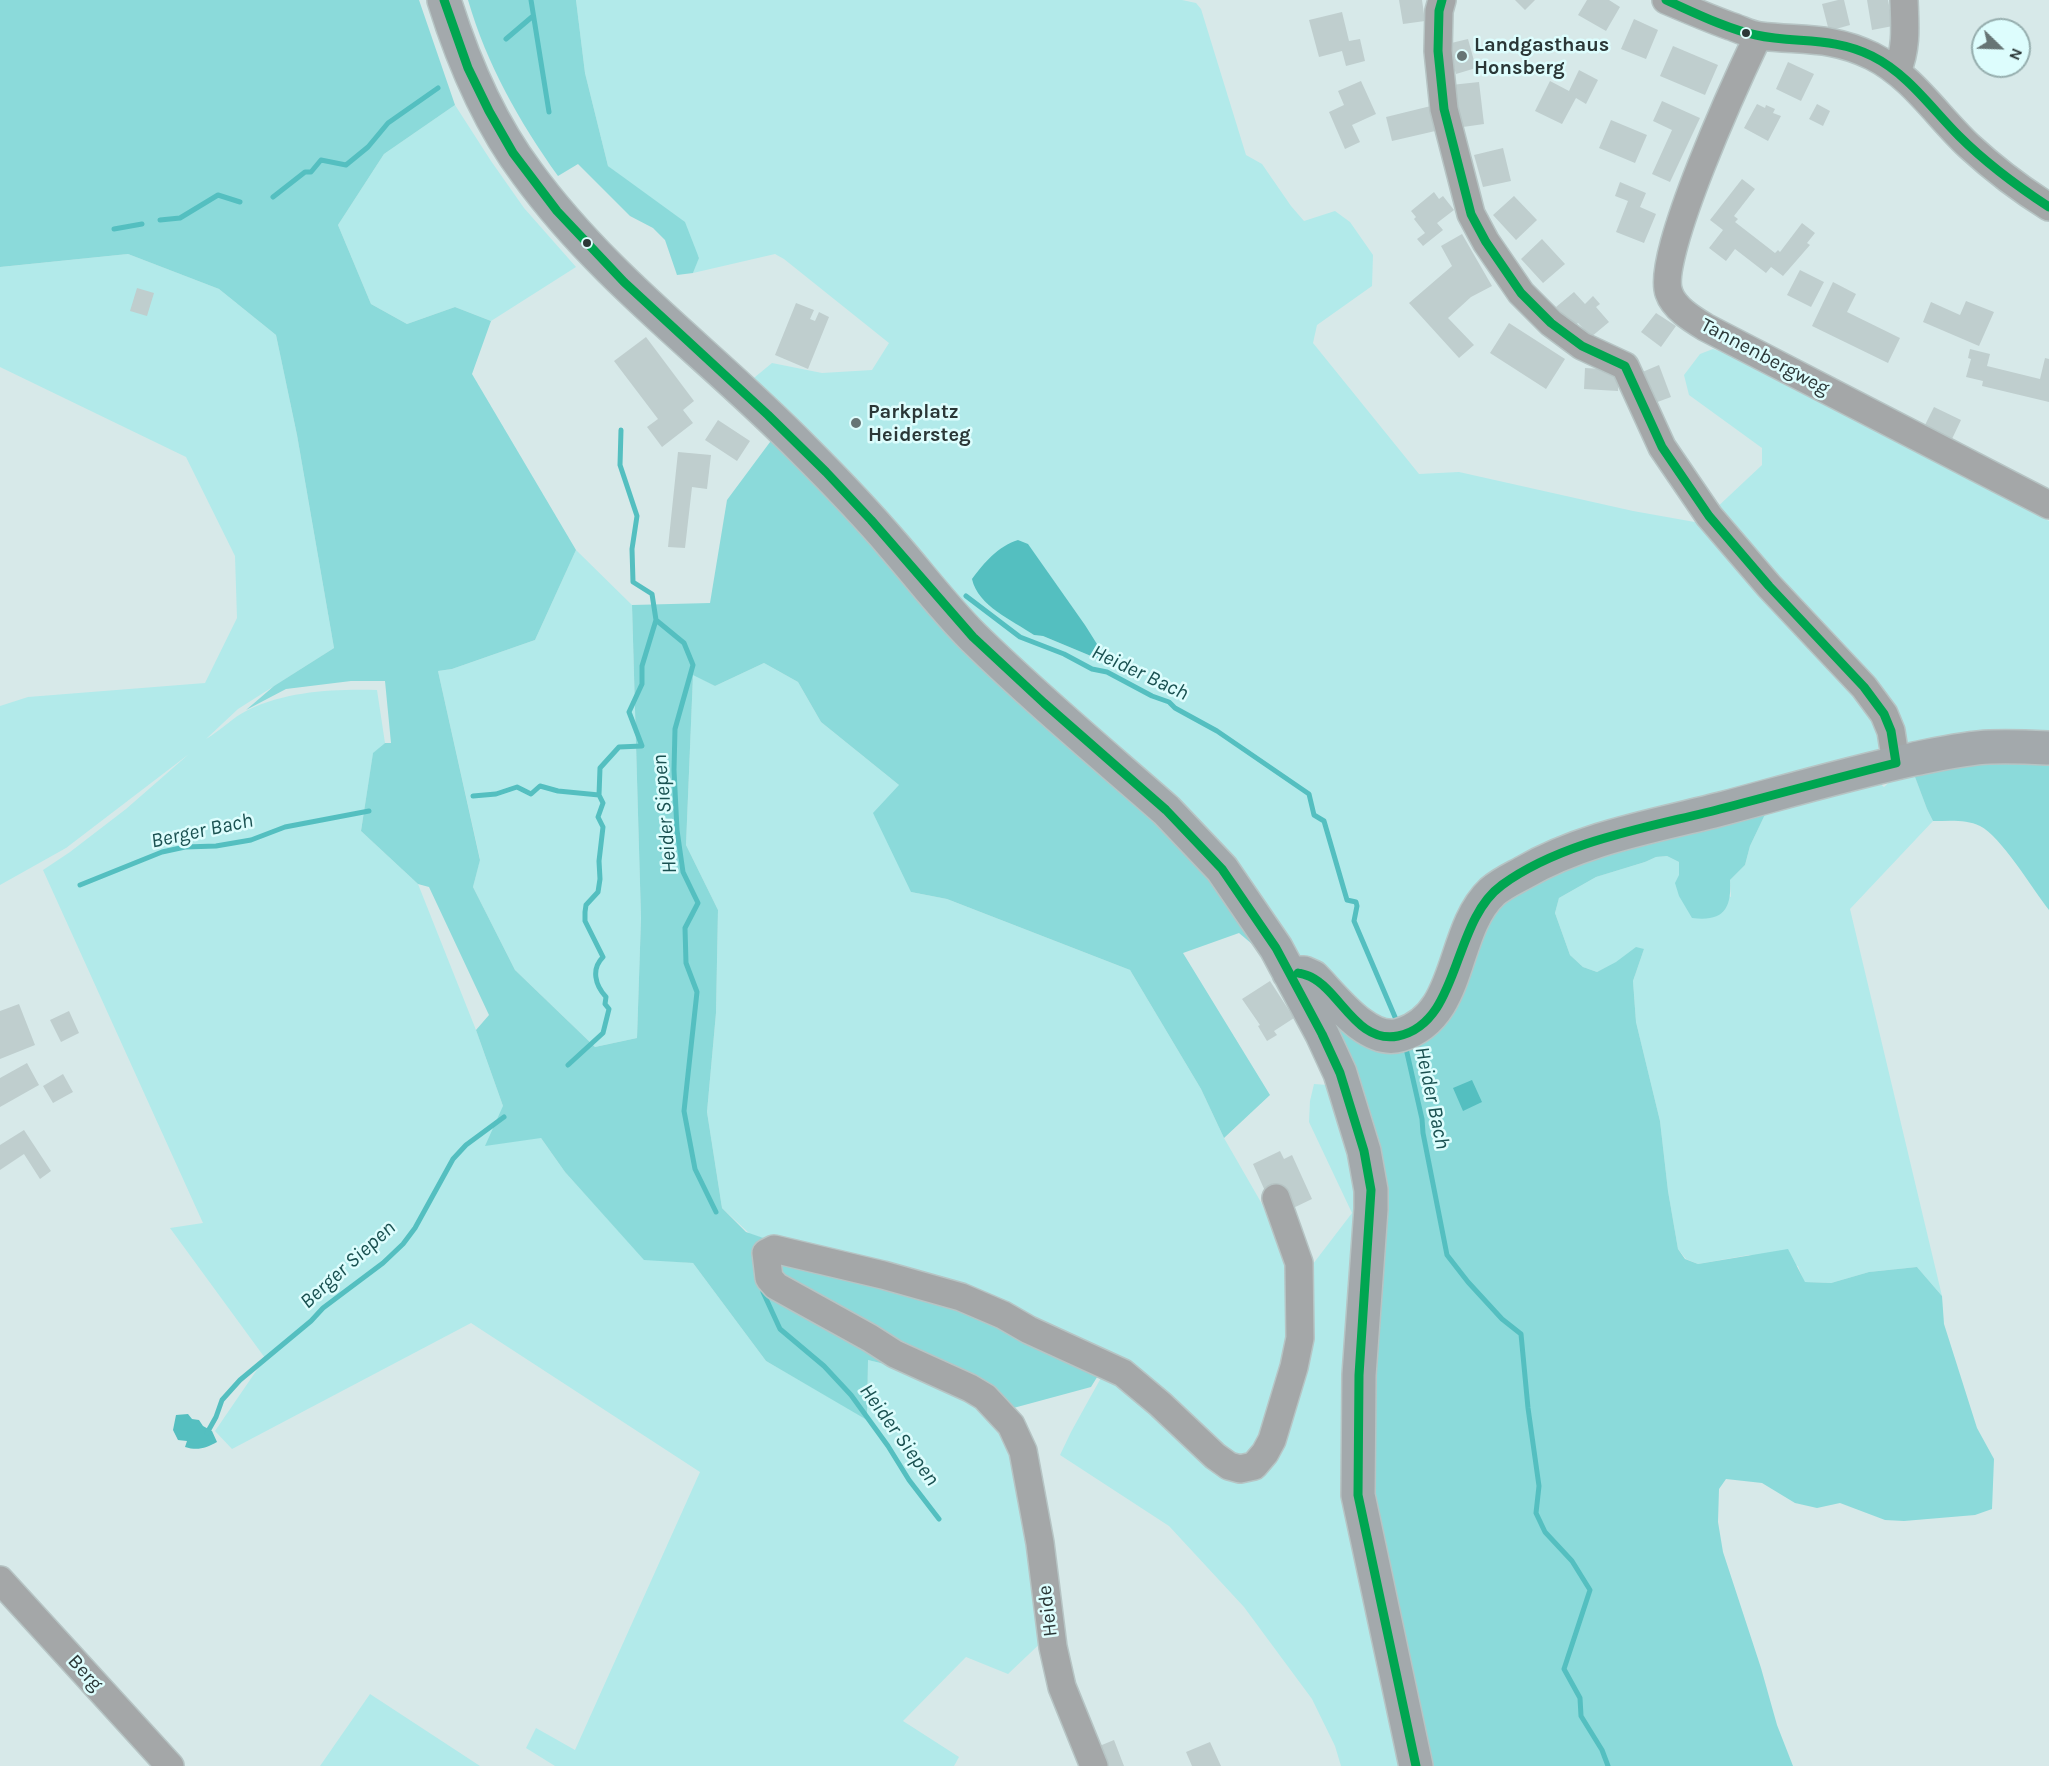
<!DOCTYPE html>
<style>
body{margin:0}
#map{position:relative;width:2049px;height:1766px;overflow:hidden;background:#d7e9e9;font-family:Karla,sans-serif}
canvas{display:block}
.north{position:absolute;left:1971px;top:18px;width:60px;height:60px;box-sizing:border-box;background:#ddfdfd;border:2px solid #96aeae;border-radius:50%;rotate:113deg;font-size:16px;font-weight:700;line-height:24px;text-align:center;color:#2b3737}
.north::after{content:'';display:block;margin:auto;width:21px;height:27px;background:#677575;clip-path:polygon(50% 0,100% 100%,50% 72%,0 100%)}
</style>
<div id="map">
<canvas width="2049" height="1766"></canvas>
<div class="north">N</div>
</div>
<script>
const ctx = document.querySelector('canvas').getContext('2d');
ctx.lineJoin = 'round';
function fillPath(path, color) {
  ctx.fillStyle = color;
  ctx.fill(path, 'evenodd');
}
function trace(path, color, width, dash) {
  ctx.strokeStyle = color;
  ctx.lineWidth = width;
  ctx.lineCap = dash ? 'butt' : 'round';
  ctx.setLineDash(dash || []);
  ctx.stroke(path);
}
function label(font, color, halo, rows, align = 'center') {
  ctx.font = font + ' Karla,sans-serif';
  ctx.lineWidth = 5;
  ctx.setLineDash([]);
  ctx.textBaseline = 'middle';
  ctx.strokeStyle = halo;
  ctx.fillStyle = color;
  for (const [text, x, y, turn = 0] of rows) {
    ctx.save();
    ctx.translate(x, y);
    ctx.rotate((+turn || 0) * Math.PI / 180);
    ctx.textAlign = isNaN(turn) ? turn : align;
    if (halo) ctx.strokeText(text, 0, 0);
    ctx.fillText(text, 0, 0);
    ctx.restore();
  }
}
fillPath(new Path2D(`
 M576,0H1182L1196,3L1201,9L1246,155L1262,164L1291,206L1304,221L1335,211L1350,222L1373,255L1372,286L1317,325L1313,343L1419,474L1459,472L1633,511L1706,524L1884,731L1877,752L1603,834L1445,985L1392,1032L1308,967L1228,861L1018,664L749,382L772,363L822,373L872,370L889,343L784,259L775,254L693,273L699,257L623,178L608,166L585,73ZM1018,540L1028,545L1085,625L1103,661L1043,636L1034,635L987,604Z
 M455,105L491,161L524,208L576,267L491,321L455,307L407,324L371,304L338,225L384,154Z
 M128,254L219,289L276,335L297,435L334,648L238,709L206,739C220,731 233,717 248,710C287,691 334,689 377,690L385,743L373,754L361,831L418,884L476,1030L503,1106L541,1138L565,1172L644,1259L693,1263L766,1361L867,1419L868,1360L921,1373L1006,1410L1048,1636L1008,1674L966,1657L903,1721L959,1757L954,1766H555L526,1748L536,1728L575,1750L700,1472L471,1323L232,1449L215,1431L265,1358L170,1228L203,1223L43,870L70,852L126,809L189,754L66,848L0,885V706L28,697L205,683L237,618L235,556L186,457L0,367V267Z
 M1713,349L1751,361L2049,521V746L1913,748L1897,731L1713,511L1762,465V448L1689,395L1684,375L1700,354Z
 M576,550L632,605L641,918L637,1038L595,1047L515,970L473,887L480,859L438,671L452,669L535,640Z
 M764,663L798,682L821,722L899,785L911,892L947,899L1130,970L1201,1089L1224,1138L1262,1204L1293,1279L1303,1277L1352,1213L1309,1122L1310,1101L1314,1084L1341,1086L1353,1117L1413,1766H1341L1335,1746L1312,1699L1244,1607L1169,1526L1060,1455L1071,1432L1102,1376L1128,1372L833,1261L750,1234L722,1208L707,1112L716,1013L718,910L686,845L693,674L715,686Z
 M1912,769L1927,809L1933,821L1850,909L1942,1296L1917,1267L1869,1272L1831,1283L1804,1282L1798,1266L1749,1255L1698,1264L1686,1259L1678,1249L1668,1191L1660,1121L1636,1022L1633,981L1644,949L1597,972L1583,967L1570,955L1555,913L1559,898L1596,877L1645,862L1656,857L1667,856L1679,862V875L1731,897L1730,880L1745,865L1750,846L1771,802L1877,781L1884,787L1895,777Z
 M370,1694L480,1766H320Z`), '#b2eaea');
fillPath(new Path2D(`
 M0,0H419L455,105L384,154L338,225L371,304L407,324L455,307L491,321L472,374L576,550L535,640L452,669L438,671L480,860L473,887L515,970L595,1047L637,1038L641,918L632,605L710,603L727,500L773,438L1160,815L1278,966L1239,933L1183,953L1270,1095L1224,1138L1201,1089L1130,970L947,899L911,892L873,813L899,785L821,722L798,682L764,663L715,686L693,675L686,845L718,910L716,1013L707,1112L722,1208L746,1232L833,1262L965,1293L1099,1374L1091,1387L1006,1410L921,1373L868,1360L867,1420L766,1361L693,1263L644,1260L565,1172L541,1138L485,1146L503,1106L476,1030L489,1015L429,887L418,884L361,831L373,753L385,743H391L385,681H351L286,689L246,710L274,686L334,648L297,435L276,335L219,289L128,254L0,267Z
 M468,0H576L585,73L608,166L685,222L699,258L693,273L677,275L665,240L653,228L630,216L578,164L558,176C519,121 487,65 468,0Z
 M2049,756V910C2034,891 2000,835 1980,826C1966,819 1949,821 1933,821L1927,809L1912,769Z
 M1771,802L1750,846L1745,865L1730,880C1732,909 1723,922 1692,918L1679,896L1675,883L1679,875V862L1667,856L1656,857L1645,862L1596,877L1559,898L1555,913L1570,955L1583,967L1597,972L1616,962L1636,947L1644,949L1633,981L1636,1022L1660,1121L1668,1191L1678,1249L1685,1259L1698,1264L1788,1249L1805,1282L1831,1283L1869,1272L1917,1267L1942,1296L1944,1324L1977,1428L1994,1459L1992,1509L1975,1515L1904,1521L1885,1520L1840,1503L1817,1508L1795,1503L1762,1483L1726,1479L1719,1489L1718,1522L1723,1552L1761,1668L1777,1725L1793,1766H1416L1367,1536L1370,1235L1304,973L1399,1036L1500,886Z`), '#8bdada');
fillPath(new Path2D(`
 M1018,540L1028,544L1085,625L1107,660L1103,661L1043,636L1034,635C1012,620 978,606 972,579C984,563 998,546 1018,540Z
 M1472,1080L1482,1102L1463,1111L1453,1088Z
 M188,1414L192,1419L199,1420L203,1426L212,1431L217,1442C206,1448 198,1451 185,1447L187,1441L178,1440L173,1430L176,1415Z`), '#54bfc0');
trace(new Path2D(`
 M531,0L549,112
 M506,39L533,16
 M273,197L305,172H311L321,160L346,165L368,147L388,123L438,88
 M160,220L180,218L218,195L240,202
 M114,229L142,224
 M621,430L620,465L637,516L632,549L633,582L652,594L656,620L684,643L693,665L675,729L674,770L677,830L683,872L698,903L685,928L686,963L697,992L684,1111L695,1169L716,1212
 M966,596L1020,637L1064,654L1092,669L1107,672L1152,696L1169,702L1175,708L1217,731L1309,794L1314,815L1324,821L1347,900L1356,902L1357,906L1354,921L1398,1024
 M473,796L496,794L517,787L531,794L540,786L558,791L599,795L600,768L619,747L642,746L629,712L642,684V666L656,620
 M80,885L162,852L185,847L216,846L251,840L285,827L369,811
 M1405,1044L1422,1119L1423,1133L1447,1255L1468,1282L1502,1319L1521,1334L1528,1408L1539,1486L1536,1513L1545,1532L1572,1561L1590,1590L1564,1669L1580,1698L1581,1716L1602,1750L1608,1766
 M568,1065L603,1033L609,1009L605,1004L606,997C595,985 591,969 603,957L585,921V912L586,905L598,892L600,879L599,861L603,827L598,817L603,803L599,795
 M763,1292L780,1329L824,1366L851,1395L888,1446L909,1480L939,1519
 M207,1433L216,1417L222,1400L240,1380L311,1321L323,1308L383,1263L403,1244L415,1228L453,1159L466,1145L504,1117`), '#54bfc0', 5);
fillPath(new Path2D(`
 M1399,0H1422L1425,21L1403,24Z
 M1515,0H1535L1525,10Z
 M1587,0H1609L1620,7L1606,31L1578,15Z
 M1838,0H1844L1850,25L1829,31L1822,4Z
 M1867,0H1888L1893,26L1872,30Z
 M1342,12L1349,41L1360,39L1365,61L1346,66L1342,51L1319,57L1309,20Z
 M1634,19L1658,30L1646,59L1621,49Z
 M1468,39L1476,68L1456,74L1447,44Z
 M1673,46L1718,65L1705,95L1660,76Z
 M1788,62L1814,74L1801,101L1776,89Z
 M1579,70L1598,80L1586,104L1576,98L1562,124L1535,111L1550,81L1569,91Z
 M1361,81L1376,114L1352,125L1360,142L1345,149L1329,112L1344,105L1338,91Z
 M1479,82L1484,124L1456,128L1451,85Z
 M1662,101L1700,118L1670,182L1652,174L1672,130L1653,121Z
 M1439,104L1444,129L1392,141L1386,117Z
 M1757,104L1765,108L1766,105L1775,109L1773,113L1781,116L1768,141L1744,128Z
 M1817,104L1830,111L1823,126L1809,119Z
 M1611,120L1647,135L1635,163L1599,148Z
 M1503,148L1511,181L1483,187L1474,155Z
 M1742,179L1755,189L1734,216L1738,219L1735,222L1775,253L1778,250L1780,252L1802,223L1815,233L1807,243L1810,245L1783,276L1771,267L1766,273L1735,249L1726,261L1709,248L1723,230L1710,220Z
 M1620,182L1646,193L1640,207L1656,214L1644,243L1616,232L1628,201L1615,196Z
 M1434,192L1439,199L1443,196L1454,210L1437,223L1443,230L1423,246L1417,239L1425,233L1414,219L1416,217L1411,211Z
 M1514,196L1537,220L1516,240L1493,215Z
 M1462,234L1492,286L1471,297L1448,318L1474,345L1459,358L1409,303L1452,266L1441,246Z
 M1542,239L1565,264L1543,283L1521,259Z
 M1800,270L1824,282L1811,307L1787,295Z
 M1833,282L1856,294L1847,312L1900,338L1888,363L1812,326Z
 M137,288L154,293L147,316L130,311Z
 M1574,292L1585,304L1593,296L1600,304L1596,307L1609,322L1591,337L1578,323L1574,327L1556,307Z
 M1966,301L1994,312L1979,346L1923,322L1931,302L1960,315Z
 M796,303L814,310L810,319L815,321L819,312L829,317L808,369L775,355Z
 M1656,313L1676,326L1661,347L1641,332Z
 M1509,323L1565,359L1546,389L1490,353Z
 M646,337L694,401L683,410L693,423L662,447L647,427L658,419L614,361Z
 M1970,349L1990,354L1987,366L2040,379L2045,358L2049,359V402L1982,386L1983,381L1966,377L1971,359L1968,358Z
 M1659,365L1671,397L1652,404L1640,373Z
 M1585,368L1619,370L1618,391L1584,389Z
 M1934,407L1961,420L1951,441L1924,427Z
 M718,420L750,441L737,461L705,440Z
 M678,452L711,455L707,489L692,487L685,548L668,547Z
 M1270,981L1294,1018L1274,1031L1277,1035L1267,1041L1258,1026L1260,1025L1242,999Z
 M19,1004L35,1045L0,1059V1011Z
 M69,1011L79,1033L61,1042L50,1020Z
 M27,1063L39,1085L0,1107V1078Z
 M63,1074L73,1092L53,1103L43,1086Z
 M24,1130L51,1171L40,1179L24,1154L0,1170V1145Z
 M1280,1151L1284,1159L1292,1155L1312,1199L1289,1210L1265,1191L1253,1164Z
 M1114,1740L1124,1766H1105L1097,1747Z
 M1210,1742L1221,1766H1192L1186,1752Z`), '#bfcece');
const minor = new Path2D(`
 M1442,0L1439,11L1438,51L1444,109L1471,214L1486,242L1521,293L1551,323L1582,346L1625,366L1662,447L1709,516L1769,586L1864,687L1884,714L1891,731L1896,763
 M1666,0C1687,9 1708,18 1730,26C1740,29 1750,35 1760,36C1803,41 1831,36 1872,56C1912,76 1937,116 1969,146C1994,169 2020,189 2049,207
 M1758,36C1739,76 1655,257 1669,293C1674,308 1692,319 1705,327L2049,505
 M1897,72C1907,47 1905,27 1904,0
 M0,1580L170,1766
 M1094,1766L1062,1687L1053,1647L1040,1543L1023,1451L1011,1425L985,1397L970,1388L895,1354L870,1338L776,1286L769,1278L766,1253L774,1249L883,1275L961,1297L1003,1315L1029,1330L1123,1373L1160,1404L1215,1456L1229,1466L1240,1469L1254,1466L1265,1453L1272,1440L1294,1367L1300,1338L1299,1263L1276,1198`);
const major = new Path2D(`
 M444,0C463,61 488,121 527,173C604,279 712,356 803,449C834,480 865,512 893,545C920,576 944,608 973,637C1034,697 1101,753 1166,810L1222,869L1276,948L1322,1034L1340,1073L1364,1151L1371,1190V1209L1359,1375L1358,1495L1416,1766
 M1289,973H1304L1313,977C1333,997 1368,1045 1400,1035C1463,1016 1450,932 1492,892C1501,884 1512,879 1523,873C1585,837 1656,826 1725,808C1788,791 1850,773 1914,759C1939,754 1964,748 1990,747C2010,746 2029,747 2049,748`);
trace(minor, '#b6c4c4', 30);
trace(major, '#b6c4c4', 36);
trace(minor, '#a4a7a8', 27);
trace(major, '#a3a9ac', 33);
trace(new Path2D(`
 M444,0L468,68L489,111L513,153L557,211L624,282L768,415L826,472L871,520L973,637L1044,703L1166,810L1222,869L1276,948L1322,1034L1340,1073L1364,1151L1371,1190L1359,1375L1358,1495L1416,1766
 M1666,0C1693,12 1727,29 1756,35C1796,44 1832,36 1872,56C1908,74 1931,108 1959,136C1986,163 2017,186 2049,207
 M1298,973C1302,974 1307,975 1311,977C1341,992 1357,1044 1398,1036C1461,1023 1451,922 1502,885C1564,840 1652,827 1724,808C1782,793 1839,777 1896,763L1891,731L1884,714L1864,687L1769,586L1709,516L1662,447L1625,366L1582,346L1551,323L1521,293L1486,242L1471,214L1444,109L1438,51L1439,11L1442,0`), '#00a651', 9);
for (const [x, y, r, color] of [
 [1746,33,5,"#2b3737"],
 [1462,56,6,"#677575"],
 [587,243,5,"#2b3737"],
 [856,423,6,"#677575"]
]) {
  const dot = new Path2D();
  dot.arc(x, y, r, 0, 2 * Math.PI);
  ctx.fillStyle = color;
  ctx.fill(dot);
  trace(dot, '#ddfdfd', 2);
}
label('bold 20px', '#2b3737', '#ddfdfd', [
 ["Landgasthaus",1474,45],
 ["Honsberg",1474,68],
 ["Parkplatz",868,412],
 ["Heidersteg",868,435]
], 'left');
label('20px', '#2b3737', '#ddfdfd', [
 ["Tannenbergweg",1765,357,28],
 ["Heide",1048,1611,-97],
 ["Berg",85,1673,48]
]);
label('italic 21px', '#1a5151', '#ddfdfd', [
 ["Heider Bach",1140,673,25],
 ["Heider Siepen",665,814,-95],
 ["Berger Bach",202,831,-12],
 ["Heider Bach",1432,1098,78],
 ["Berger Siepen",348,1265,-42],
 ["Heider Siepen",899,1435,54]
]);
</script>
